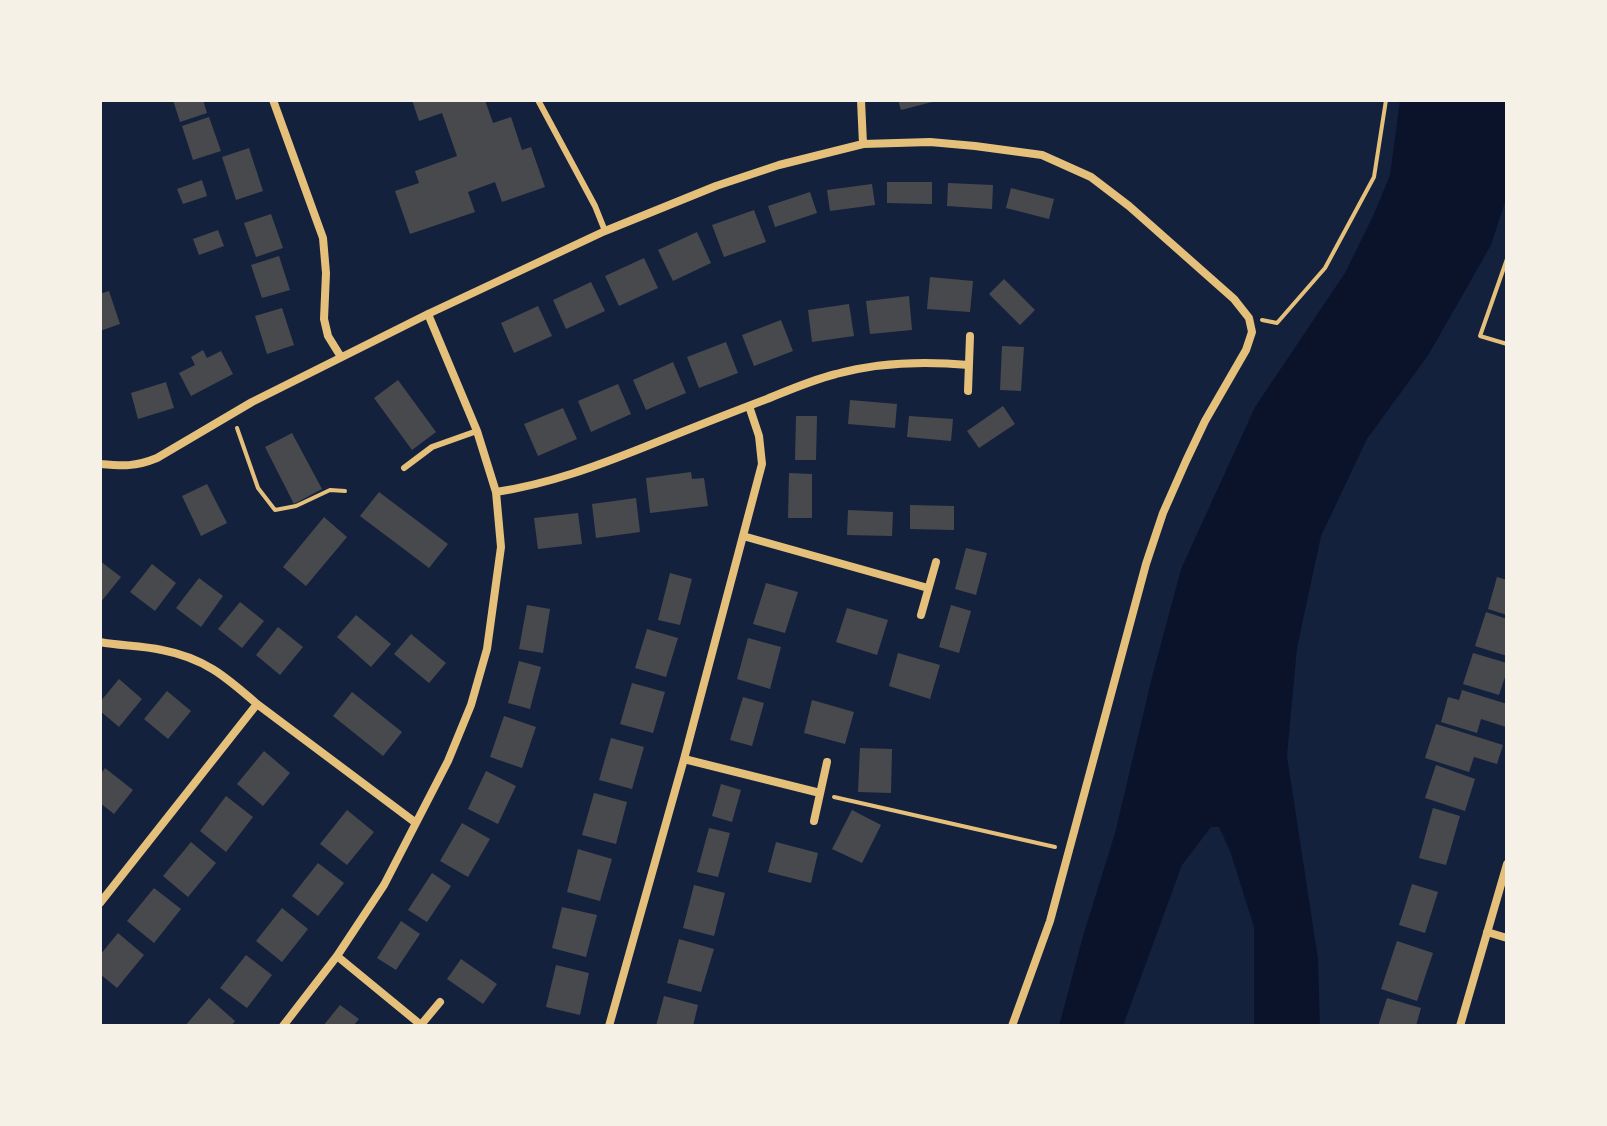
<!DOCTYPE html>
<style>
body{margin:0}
#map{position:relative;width:1607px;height:1126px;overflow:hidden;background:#14213d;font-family:"Golos Text",sans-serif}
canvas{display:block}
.frame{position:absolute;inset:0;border:102px solid #f6f1e7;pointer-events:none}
</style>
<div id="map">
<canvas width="1607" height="1126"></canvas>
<div class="frame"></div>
</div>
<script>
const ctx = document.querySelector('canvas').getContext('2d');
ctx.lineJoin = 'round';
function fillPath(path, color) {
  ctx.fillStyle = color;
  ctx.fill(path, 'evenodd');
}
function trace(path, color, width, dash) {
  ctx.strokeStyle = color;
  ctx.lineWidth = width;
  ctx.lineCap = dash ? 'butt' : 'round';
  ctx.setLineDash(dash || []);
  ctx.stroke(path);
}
fillPath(new Path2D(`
 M1400,100H1507V196L1491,245L1429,354L1367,439L1321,536L1297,648L1287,756L1318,959L1320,1026H1254V927L1230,851L1219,827H1211L1182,865L1123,1026H1059L1083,936L1115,833L1152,677L1181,569L1255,407L1345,273L1373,216L1390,175Z`), '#0b132b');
fillPath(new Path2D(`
 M173,100H203L207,113L180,122Z
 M412,100H485L493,123L511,117L522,150L531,147L545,187L502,202L495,182L468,192L475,212L410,234L395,191L419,183L415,171L457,156L442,113L419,121Z
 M898,100H935L936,101L901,110Z
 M209,117L221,151L193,160L182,126Z
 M249,148L263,191L236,200L222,157Z
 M202,180L207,196L183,204L177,189Z
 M887,182H932V204L887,203Z
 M948,183L993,185L992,209L947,206Z
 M872,184L875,205L830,211L827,190Z
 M1011,188L1054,199L1049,219L1006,208Z
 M810,192L817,213L775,227L768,206Z
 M754,210L766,242L724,257L712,225Z
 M271,214L283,248L256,257L244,223Z
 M218,230L224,246L199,255L193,239Z
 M697,232L711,263L673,281L658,250Z
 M279,256L290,290L262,298L251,265Z
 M644,258L658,288L619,306L605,276Z
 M930,277L973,281L970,312L927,309Z
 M1004,279L1035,310L1020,325L989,294Z
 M591,282L605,311L566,329L553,300Z
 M109,291L120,324L100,331V294Z
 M909,296L912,330L870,334L866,301Z
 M849,304L854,336L812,342L808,310Z
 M538,306L552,336L514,353L501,323Z
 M282,308L294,345L267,354L255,316Z
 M781,320L793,351L754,366L742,335Z
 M726,342L738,373L699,388L687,357Z
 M1002,346L1024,347L1021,391L1000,390Z
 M203,350L207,358L221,351L233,374L191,396L179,373L195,365L191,357Z
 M673,362L686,393L646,410L633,380Z
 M398,380L436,432L412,450L374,398Z
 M166,382L174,408L138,419L131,393Z
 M618,384L631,414L591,432L578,401Z
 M850,400L897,404L895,428L848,424Z
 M1003,406L1015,424L979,448L967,431Z
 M563,408L577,439L538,456L524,424Z
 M796,416H817L816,460H795Z
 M909,416L953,419L951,441L907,437Z
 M292,433L322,489L294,504L265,447Z
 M691,472L692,479L704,478L708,506L650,513L646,478Z
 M789,473L812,474V518H788Z
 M207,484L227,523L201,536L182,496Z
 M379,492L448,544L429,568L360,516Z
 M636,498L640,532L596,538L592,504Z
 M910,505L954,506V530L910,529Z
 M848,510L893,512L892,536L847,535Z
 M578,513L582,544L538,549L534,518Z
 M324,517L347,537L306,586L283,567Z
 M966,548L987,553L976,595L955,589Z
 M100,561L121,577L100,603Z
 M152,564L176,583L155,611L130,592Z
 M670,573L692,579L680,625L658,620Z
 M1497,577L1507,580V615L1488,609Z
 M199,578L223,596L201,627L176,608Z
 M766,583L798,592L785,633L753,624Z
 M240,602L264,621L242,648L218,629Z
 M527,605L550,609L543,653L519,649Z
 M951,605L971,611L959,653L939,647Z
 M847,608L888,620L877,655L836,642Z
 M1486,612L1507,619V656L1475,646Z
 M356,615L391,644L371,667L337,637Z
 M278,627L303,647L280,675L256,655Z
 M647,629L678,638L666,677L635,668Z
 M411,634L446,663L429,683L394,654Z
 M748,638L781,647L770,689L737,679Z
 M898,653L940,665L930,699L889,686Z
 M1473,653L1507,663V671L1499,695L1463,684Z
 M519,661L541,667L530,709L508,703Z
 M119,679L142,699L119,727L100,711V702Z
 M632,683L665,692L653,733L620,724Z
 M1462,690L1507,704L1506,727L1481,719L1477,733L1441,722L1448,697L1459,700Z
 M167,691L191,711L168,739L144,719Z
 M352,692L402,732L383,756L333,716Z
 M743,697L764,703L752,746L730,740Z
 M812,700L854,712L845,744L804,733Z
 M504,716L536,727L522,768L490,757Z
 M1436,724L1503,745L1497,764L1474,757L1469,772L1425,758Z
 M611,738L644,747L632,789L599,780Z
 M860,748L892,749L891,793L858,792Z
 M264,751L290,773L263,806L237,784Z
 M1436,765L1475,779L1465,811L1425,798Z
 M105,768L133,790L114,814L100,803V775Z
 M486,771L516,786L498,824L468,809Z
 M721,784L741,790L732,822L712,816Z
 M594,793L627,802L616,844L582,835Z
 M226,796L253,817L226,852L200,831Z
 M1433,808L1460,816L1446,865L1419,858Z
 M347,810L374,832L347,865L320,844Z
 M852,810L881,825L862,863L832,849Z
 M462,823L490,839L468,877L440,861Z
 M709,828L730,833L718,877L697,872Z
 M191,842L216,863L188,897L163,876Z
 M776,842L818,853L811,883L768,872Z
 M578,849L612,859L600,901L567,892Z
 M318,863L344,883L318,916L292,896Z
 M432,873L451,886L427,922L408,910Z
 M1412,884L1438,892L1425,933L1399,925Z
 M694,885L725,893L714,936L683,928Z
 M154,888L181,909L154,943L127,921Z
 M562,907L597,915L586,957L552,948Z
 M282,908L308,929L282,962L256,941Z
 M401,921L420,934L396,970L377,958Z
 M118,933L144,955L117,988L100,974V955Z
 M679,939L714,949L701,992L667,983Z
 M1397,941L1433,953L1417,1001L1381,989Z
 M246,955L272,975L247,1008L220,988Z
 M461,959L497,984L483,1004L447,979Z
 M556,965L589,973L580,1015L546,1007Z
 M664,996L698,1005L693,1026H656Z
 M209,998L235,1021L231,1026H185Z
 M1387,998L1421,1008L1416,1026H1378Z
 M340,1005L359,1019L353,1026H323Z`), '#48494c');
trace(new Path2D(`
 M1507,259L1480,336L1507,344
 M1262,320L1277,323L1325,268L1374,177L1386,100
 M237,428L258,488L275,510L296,506L330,490L345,491
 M834,797L1055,847`), '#e5c07b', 4);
trace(new Path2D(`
 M538,100L595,206L605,231
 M404,468L432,447L477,431`), '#e5c07b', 6);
trace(new Path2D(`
 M273,100L323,238L326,273L324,319L328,336L341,357
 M861,100L863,144
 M968,391L970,336
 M100,464C123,466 135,467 157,458L252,402L428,314L605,231L716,186L779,165L863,144L930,142L975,146L1042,155L1091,177L1129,206L1234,299L1249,318L1252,332L1246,350L1205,421L1186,461L1163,513L1146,564L1050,921L1012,1026
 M496,492C549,484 597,466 647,446C687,430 727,414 767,399C789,390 812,380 836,374C879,362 925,361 969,365
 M743,536L928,588
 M921,615L936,562
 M100,642C120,646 141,645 162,650C204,658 225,676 257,704L100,903
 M257,704L416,823
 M684,759L820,793
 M814,821L827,762
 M1487,932L1507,938
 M337,956L421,1025
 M283,1026L337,956L384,885L448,761L471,705L487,649L501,547L496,492L477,431L428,314
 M420,1026L440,1002
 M609,1026L684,759L762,464L759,436L749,406
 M1460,1026L1507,864`), '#e5c07b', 8);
</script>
